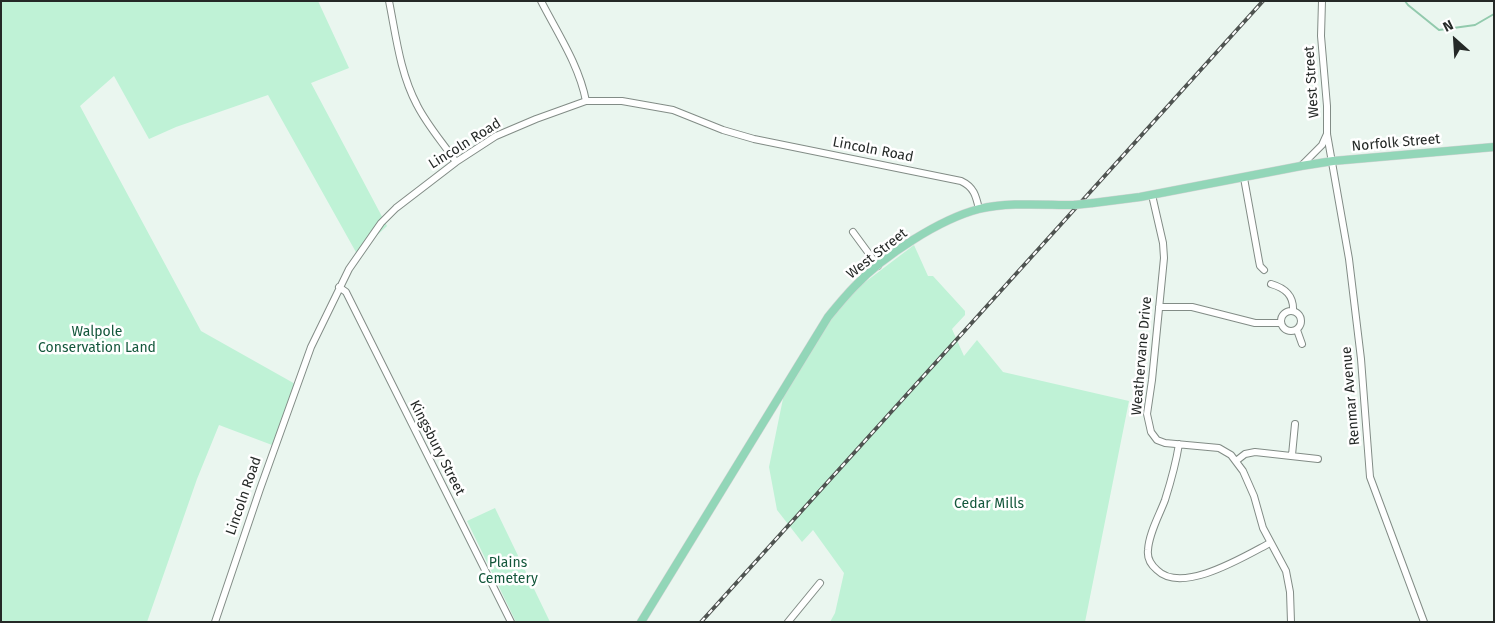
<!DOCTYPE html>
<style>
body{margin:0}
#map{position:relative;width:1495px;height:623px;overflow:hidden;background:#eaf6ef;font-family:"Fira Sans",sans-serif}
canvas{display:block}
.frame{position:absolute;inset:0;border:2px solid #252927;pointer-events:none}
.north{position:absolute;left:1430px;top:15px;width:50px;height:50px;-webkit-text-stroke:4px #fff;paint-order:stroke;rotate:334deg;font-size:14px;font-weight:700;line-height:20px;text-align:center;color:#252927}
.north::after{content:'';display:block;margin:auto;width:18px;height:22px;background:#252927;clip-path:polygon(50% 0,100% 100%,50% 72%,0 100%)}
</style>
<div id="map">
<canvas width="1495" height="623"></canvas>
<div class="frame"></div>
<div class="north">N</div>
</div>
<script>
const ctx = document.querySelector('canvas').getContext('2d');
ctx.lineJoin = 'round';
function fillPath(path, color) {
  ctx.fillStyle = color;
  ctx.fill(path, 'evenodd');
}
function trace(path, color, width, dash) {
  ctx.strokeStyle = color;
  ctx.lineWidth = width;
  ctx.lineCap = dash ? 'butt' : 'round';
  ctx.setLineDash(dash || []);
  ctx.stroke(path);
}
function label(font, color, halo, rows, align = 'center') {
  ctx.font = font + ' "Fira Sans",sans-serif';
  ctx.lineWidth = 5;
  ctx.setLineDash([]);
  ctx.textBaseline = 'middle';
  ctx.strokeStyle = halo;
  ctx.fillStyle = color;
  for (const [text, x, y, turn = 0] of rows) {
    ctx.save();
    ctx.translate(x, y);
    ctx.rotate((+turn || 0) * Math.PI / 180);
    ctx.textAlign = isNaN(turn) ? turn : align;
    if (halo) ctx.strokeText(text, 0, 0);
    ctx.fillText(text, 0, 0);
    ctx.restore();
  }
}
fillPath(new Path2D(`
 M1,1H318L349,68L311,83L387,226L357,254L268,95L176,127L149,139L114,76L80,106L201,331L297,385L272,445L219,425L197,479L147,622H1Z
 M914,245L928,276H933L965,311V315L952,329L964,356L977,340L1003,372L1129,401L1085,622H830L835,613L844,573L813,530L802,542L777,510L769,467L787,379L829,314L860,286Z
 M495,508L550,622H516L467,521Z`), '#bff2d6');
trace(new Path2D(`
 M1405,1L1408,5L1439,30L1475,25L1494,14`), '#92caad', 2);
const minor = new Path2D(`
 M389,1C396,36 400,73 417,105C427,125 443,143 456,162
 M541,1C558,34 579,65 586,101
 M1322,1L1321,36L1327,106V134L1349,259L1361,359L1370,477L1424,622
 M1301,166L1322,145L1327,134
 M1244,178L1259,261L1260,266L1264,270
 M1152,195L1163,243L1164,258L1152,380L1147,414L1151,432L1157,440L1165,443L1219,448L1231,455L1243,471L1254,496L1263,528L1286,571L1290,592L1291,622
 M853,232L878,266
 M1271,284C1285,288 1294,295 1293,311
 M339,287L346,292L511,622
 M1159,307H1192L1255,323H1281
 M1281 321a10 10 0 1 1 20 0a10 10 0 1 1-20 0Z
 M1297,330L1302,344
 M1179,444C1176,463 1171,481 1165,500C1159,516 1149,533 1148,550C1147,558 1151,565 1157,570C1182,595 1245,556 1270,543
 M1292,455L1295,424
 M1236,461L1245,454L1255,452L1318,459
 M215,622L260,489L311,347L349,269L381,223L396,208L456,162L496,136L536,119L586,101H622L673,110L723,130L754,139L961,181C974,187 976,196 979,209
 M788,622L820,583`);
const major = new Path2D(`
 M1093,203L1140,197L1301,166L1333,161L1494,147
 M641,622L828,317C837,306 846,295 856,285C883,256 940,219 979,209C1009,202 1043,205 1074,205`);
trace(minor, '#828c86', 8);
trace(major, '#d3d4d4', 9);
trace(minor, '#fff', 6);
trace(major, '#92d6b8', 8);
const rail = new Path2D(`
 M701,622L1263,1`);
trace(rail, '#4f5451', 4);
trace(rail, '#fff', 2, [5.5]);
const majorBridge = new Path2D(`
 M1074,205L1093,203`);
trace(majorBridge, '#d3d4d4', 9, []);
trace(majorBridge, '#92d6b8', 8);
label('14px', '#252927', '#fff', [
 ["West Street",1312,82,-94],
 ["Norfolk Street",1396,143,-5],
 ["Lincoln Road",465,144,-32],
 ["Lincoln Road",873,150,11],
 ["West Street",877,254,-38],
 ["Weathervane Drive",1142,356,-85],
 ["Renmar Avenue",1351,396,-95],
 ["Kingsbury Street",437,448,63],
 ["Lincoln Road",244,496,-71]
]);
label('14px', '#13573b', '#fff', [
 ["Walpole",97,332],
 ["Conservation Land",97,348],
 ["Cedar Mills",989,504],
 ["Plains",508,563],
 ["Cemetery",508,579]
]);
</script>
